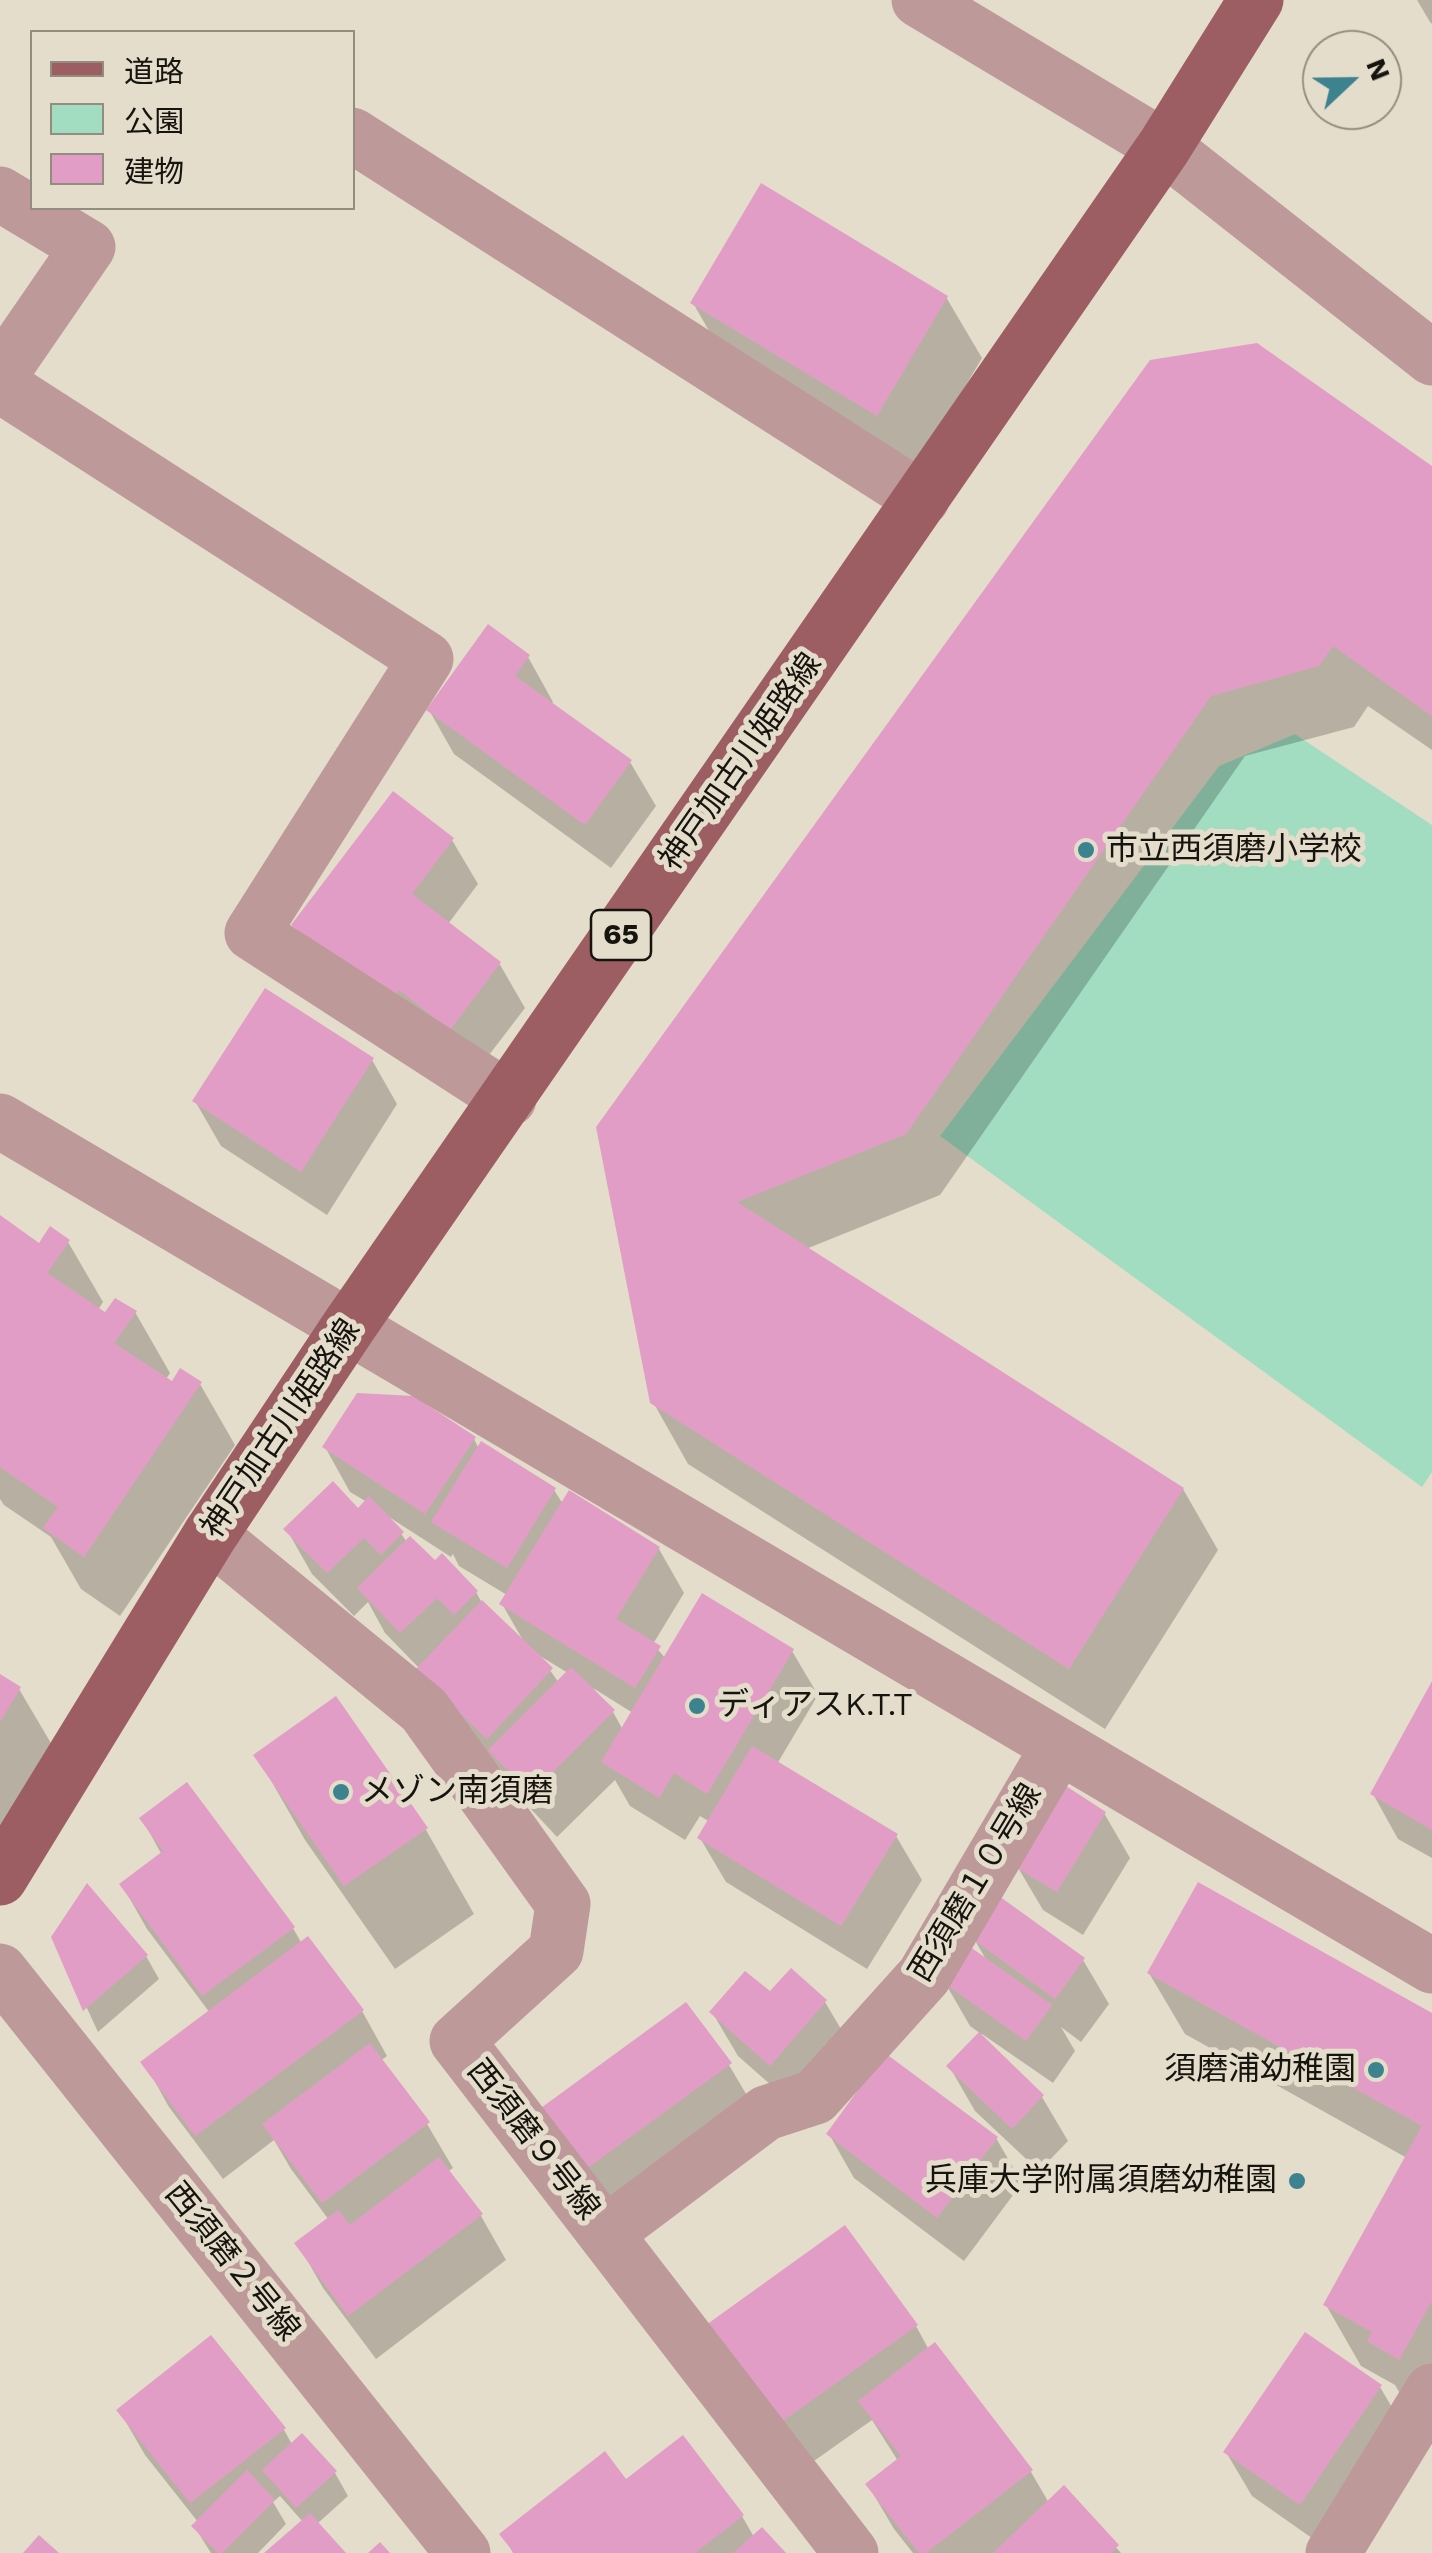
<!DOCTYPE html>
<meta charset="utf-8">
<style>
body{margin:0}
#map{position:relative;width:1432px;height:2553px;overflow:hidden;background:#e5ddcb;font-family:"Work Sans","Noto Sans JP",sans-serif}
canvas{display:block}
.legend{position:absolute;left:30px;top:30px;width:325px;height:180px;box-sizing:border-box;background:#e5ddcb;border:2px solid #928d7f;margin:0;padding:12px 18px;list-style:none;font-size:30px;color:#16140e}
.legend li{display:flex;align-items:center;gap:20px;height:50px}
.legend b{width:50px;border:2px solid #928d7f}
.north{position:absolute;left:1302px;top:30px;width:100px;height:100px;box-sizing:border-box;background:#e5ddcb;border:2px solid #928d7f;border-radius:50%;rotate:68deg;font-size:28px;font-weight:700;line-height:40px;text-align:center;color:#16140e}
.north::after{content:'';display:block;margin:auto;width:35px;height:45px;background:#3d828f;clip-path:polygon(50% 0,100% 100%,50% 72%,0 100%)}
</style>
<div id="map">
<canvas width="1432" height="2553"></canvas>
<ul class="legend">
<li><b style="height:12px;background:#9d5e63"></b>道路</li>
<li><b style="height:28px;background:#a2ddc1"></b>公園</li>
<li><b style="height:28px;background:#e19dc5"></b>建物</li>
</ul>
<div class="north">N</div>
</div>
<script>
const ctx = document.querySelector('canvas').getContext('2d');
ctx.lineJoin = 'round';
function fillPath(path, color) {
  ctx.fillStyle = color;
  ctx.fill(path, 'evenodd');
}
function trace(path, color, width, dash) {
  ctx.strokeStyle = color;
  ctx.lineWidth = width;
  ctx.lineCap = dash ? 'butt' : 'round';
  ctx.setLineDash(dash || []);
  ctx.stroke(path);
}
function label(font, color, halo, rows, align = 'center') {
  ctx.font = font + ' "Work Sans","Noto Sans JP",sans-serif';
  ctx.lineWidth = 10;
  ctx.setLineDash([]);
  ctx.textBaseline = 'middle';
  ctx.strokeStyle = halo;
  ctx.fillStyle = color;
  for (const [text, x, y, turn = 0] of rows) {
    ctx.save();
    ctx.translate(x, y);
    ctx.rotate((+turn || 0) * Math.PI / 180);
    ctx.textAlign = isNaN(turn) ? turn : align;
    if (halo) ctx.strokeText(text, 0, 0);
    ctx.fillText(text, 0, 0);
    ctx.restore();
  }
}
fillPath(new Path2D(`
 M1295,734L1432,825V1472L1422,1487L940,1136L1219,766Z`), '#a2ddc1');
fillPath(new Path2D(`
 M1417,0H1432V24L1430,22Z
 M946,297L982,358L913,475L728,364L693,303Z
 M1432,469V750L1368,706L1354,727L1245,756L940,1195L806,1249L1183,1489L1218,1550L1105,1729L688,1464L653,1402L599,1128Z
 M528,657L553,702L551,705L630,762L656,806L611,868L454,754L429,710Z
 M452,840L478,884L448,924L499,963L525,1008L476,1072L319,969Z
 M372,1060L397,1104L327,1215L221,1146L195,1101Z
 M0,1218L40,1246L68,1242L103,1302L98,1310L106,1316L135,1312L170,1373L166,1379L173,1384H200L235,1445L120,1616L81,1589L51,1537L4,1505L0,1499Z
 M474,1439L479,1449L554,1490L563,1504L659,1549L684,1593L653,1644L666,1659L792,1651L818,1695L777,1764L896,1836L922,1880L867,1969L726,1882L700,1838L710,1822L700,1816L685,1840L630,1806L615,1780L557,1837L517,1794L505,1774L444,1715L420,1669L385,1633L368,1602L354,1616L312,1574L287,1530L358,1511L367,1502L350,1492L325,1447ZM389,1517L451,1557L453,1554L459,1566L507,1595L502,1604L524,1642L483,1605L476,1592L407,1542ZM540,1656L568,1673L559,1683ZM593,1688L633,1713L623,1730L613,1712Z
 M0,1677L19,1689L55,1750L0,1840Z
 M1432,1686V1858L1398,1839L1373,1794Z
 M336,1700L426,1830L474,1914L395,1969L305,1840L257,1756Z
 M1104,1813L1130,1858L1083,1935L1043,1910L1017,1866Z
 M142,1819L293,1928L302,1944L362,2011L387,2056L380,2061L427,2124L453,2168L447,2172L481,2216L506,2260L376,2359L323,2288L298,2244L329,2220L291,2169L274,2140L223,2179L169,2107L144,2062L210,2013L147,1929L122,1885L162,1855Z
 M54,1937L146,1956L159,1979L98,2032Z
 M973,1937L1083,1960L1109,2004L1081,2042L1061,2027L1075,2051L1053,2083L982,2034L980,2037L1042,2097L1068,2141L1039,2171L975,2111L949,2066L981,2034L970,2026L944,1981L988,1963Z
 M791,1971L825,2002L851,2046L797,2108L738,2056L712,2012L770,1994Z
 M1149,1973L1432,2016V2418L1405,2402L1395,2385L1361,2366L1326,2305L1407,2158L1185,2034Z
 M729,2065L755,2109L605,2218L563,2158Z
 M829,2134L996,2138L1022,2183L964,2261L854,2178Z
 M916,2326L929,2350L934,2346L1031,2472L1049,2503L1064,2489L1121,2553H913L894,2529L868,2485L898,2461L872,2420L804,2468L735,2370Z
 M1380,2387L1406,2431L1326,2548L1252,2496L1226,2452Z
 M119,2410L284,2430L293,2446L335,2473L348,2496L317,2524L342,2553H268L303,2522L280,2496L273,2502L286,2524L258,2553H211L194,2526L198,2522L145,2455Z
 M626,2482L742,2516L754,2537L783,2553H513L503,2534Z`), '#0003');
fillPath(new Path2D(`
 M761,183L948,296L877,416L690,303Z
 M1257,343L1432,466V716L1333,646L1319,666L1211,696L906,1134L737,1202L1184,1488L1069,1669L650,1403L596,1127L1150,360Z
 M488,624L530,655L515,676L632,760L585,825L426,710Z
 M393,791L454,838L412,894L501,962L450,1030L399,990L389,1002L291,925Z
 M265,988L374,1058L301,1172L192,1101Z
 M0,1215L39,1243L50,1226L70,1240L47,1273L105,1312L115,1298L137,1311L114,1343L172,1381L180,1368L202,1382L84,1557L43,1528L58,1507L0,1467Z
 M357,1393L414,1396L476,1437L425,1514L322,1447Z
 M481,1441L556,1488L507,1568L431,1522Z
 M333,1481L358,1508L369,1496L404,1532L381,1555L364,1538L327,1573L283,1529Z
 M569,1490L660,1547L616,1619L661,1646L635,1688L499,1604Z
 M410,1536L435,1560L442,1553L478,1591L454,1615L437,1598L400,1633L357,1588Z
 M702,1593L794,1649L707,1794L674,1773L659,1798L601,1762Z
 M482,1600L553,1668L487,1739L415,1670Z
 M571,1667L615,1710L531,1794L488,1750Z
 M0,1674L21,1687L0,1722Z
 M1432,1681V1830L1370,1794Z
 M336,1696L428,1828L344,1886L253,1755Z
 M752,1746L898,1834L841,1926L697,1838Z
 M187,1782L295,1927L202,1996L119,1884L163,1851L139,1818Z
 M1063,1784L1106,1812L1057,1892L1014,1866Z
 M1198,1882L1432,2013V2301L1399,2360L1367,2341L1372,2332L1323,2305L1422,2126L1147,1973Z
 M87,1883L148,1955L83,2011L51,1937Z
 M999,1896L1085,1958L1055,1999L970,1937Z
 M308,1936L364,2010L195,2136L140,2062Z
 M966,1944L1052,2005L1026,2041L941,1981Z
 M791,1968L827,2000L770,2066L709,2012L745,1971L770,1991Z
 M686,2002L732,2063L578,2175L534,2113Z
 M979,2032L1044,2095L1012,2129L946,2066Z
 M370,2043L430,2122L322,2203L262,2124Z
 M885,2053L998,2137L937,2218L826,2134Z
 M439,2157L483,2214L348,2316L294,2243L338,2210L350,2225Z
 M845,2225L918,2325L777,2425L706,2325Z
 M1305,2332L1382,2385L1300,2505L1223,2452Z
 M211,2335L286,2428L190,2503L116,2410Z
 M935,2342L1033,2470L926,2553H919L865,2484L901,2456L858,2401Z
 M302,2433L337,2471L296,2508L262,2470Z
 M683,2435L744,2515L695,2553H514L499,2534L605,2451L626,2479Z
 M247,2470L275,2500L222,2553H218L191,2526Z
 M1064,2485L1119,2545L1111,2553H993Z
 M310,2513L346,2553H264Z
 M762,2527L786,2553H733Z
 M39,2535L59,2553H23Z
 M380,2542L390,2553H368Z`), '#e19dc5');
trace(new Path2D(`
 M919,0L1164,147L1432,358
 M352,135L922,499
 M0,194L88,247L0,375
 M0,385L426,659L252,933L509,1099
 M0,1121L1432,1966
 M210,1535L424,1710L563,1904L556,1951L457,2041L851,2553
 M0,1971L463,2553
 M606,2233L766,2113L815,2097L924,1976L1059,1746
 M1333,2553L1432,2391`), '#bd999a', 55);
trace(new Path2D(`
 M0,1878L210,1535L349,1326L1164,147L1256,0`), '#9d5e63', 55);
for (const [x, y, r, color] of [
 [1086,850,10,"#3d828f"],
 [697,1706,10,"#3d828f"],
 [341,1792,10,"#3d828f"],
 [1376,2070,10,"#3d828f"],
 [1297,2181,10,"#3d828f"]
]) {
  const dot = new Path2D();
  dot.arc(x, y, r, 0, 2 * Math.PI);
  ctx.fillStyle = color;
  ctx.fill(dot);
  trace(dot, '#e5ddcb', 4);
}
for (const [x, y, w] of [
 [621,935,60]
]) {
  const box = new Path2D();
  box.roundRect(x - w / 2, y - 25, w, 50, 8);
  ctx.fillStyle = '#e5ddcb';
  ctx.fill(box);
  trace(box, '#16140e', 2.5);
}
label('bold 30px', '#16140e', null, [
 ["65",621,935]
]);
label('32px', '#16140e', '#e5ddcb', [
 ["神戸加古川姫路線",741,762,-55],
 ["神戸加古川姫路線",281,1429,-56],
 ["西須磨１０号線",976,1883,-59],
 ["西須磨９号線",533,2140,52],
 ["西須磨２号線",232,2262,51]
]);
label('32px', '#16140e', '#e5ddcb', [
 ["市立西須磨小学校",1106,850],
 ["ディアスK.T.T",717,1706],
 ["メゾン南須磨",361,1792],
 ["須磨浦幼稚園",1356,2070,"right"],
 ["兵庫大学附属須磨幼稚園",1277,2181,"right"]
], 'left');
</script>
